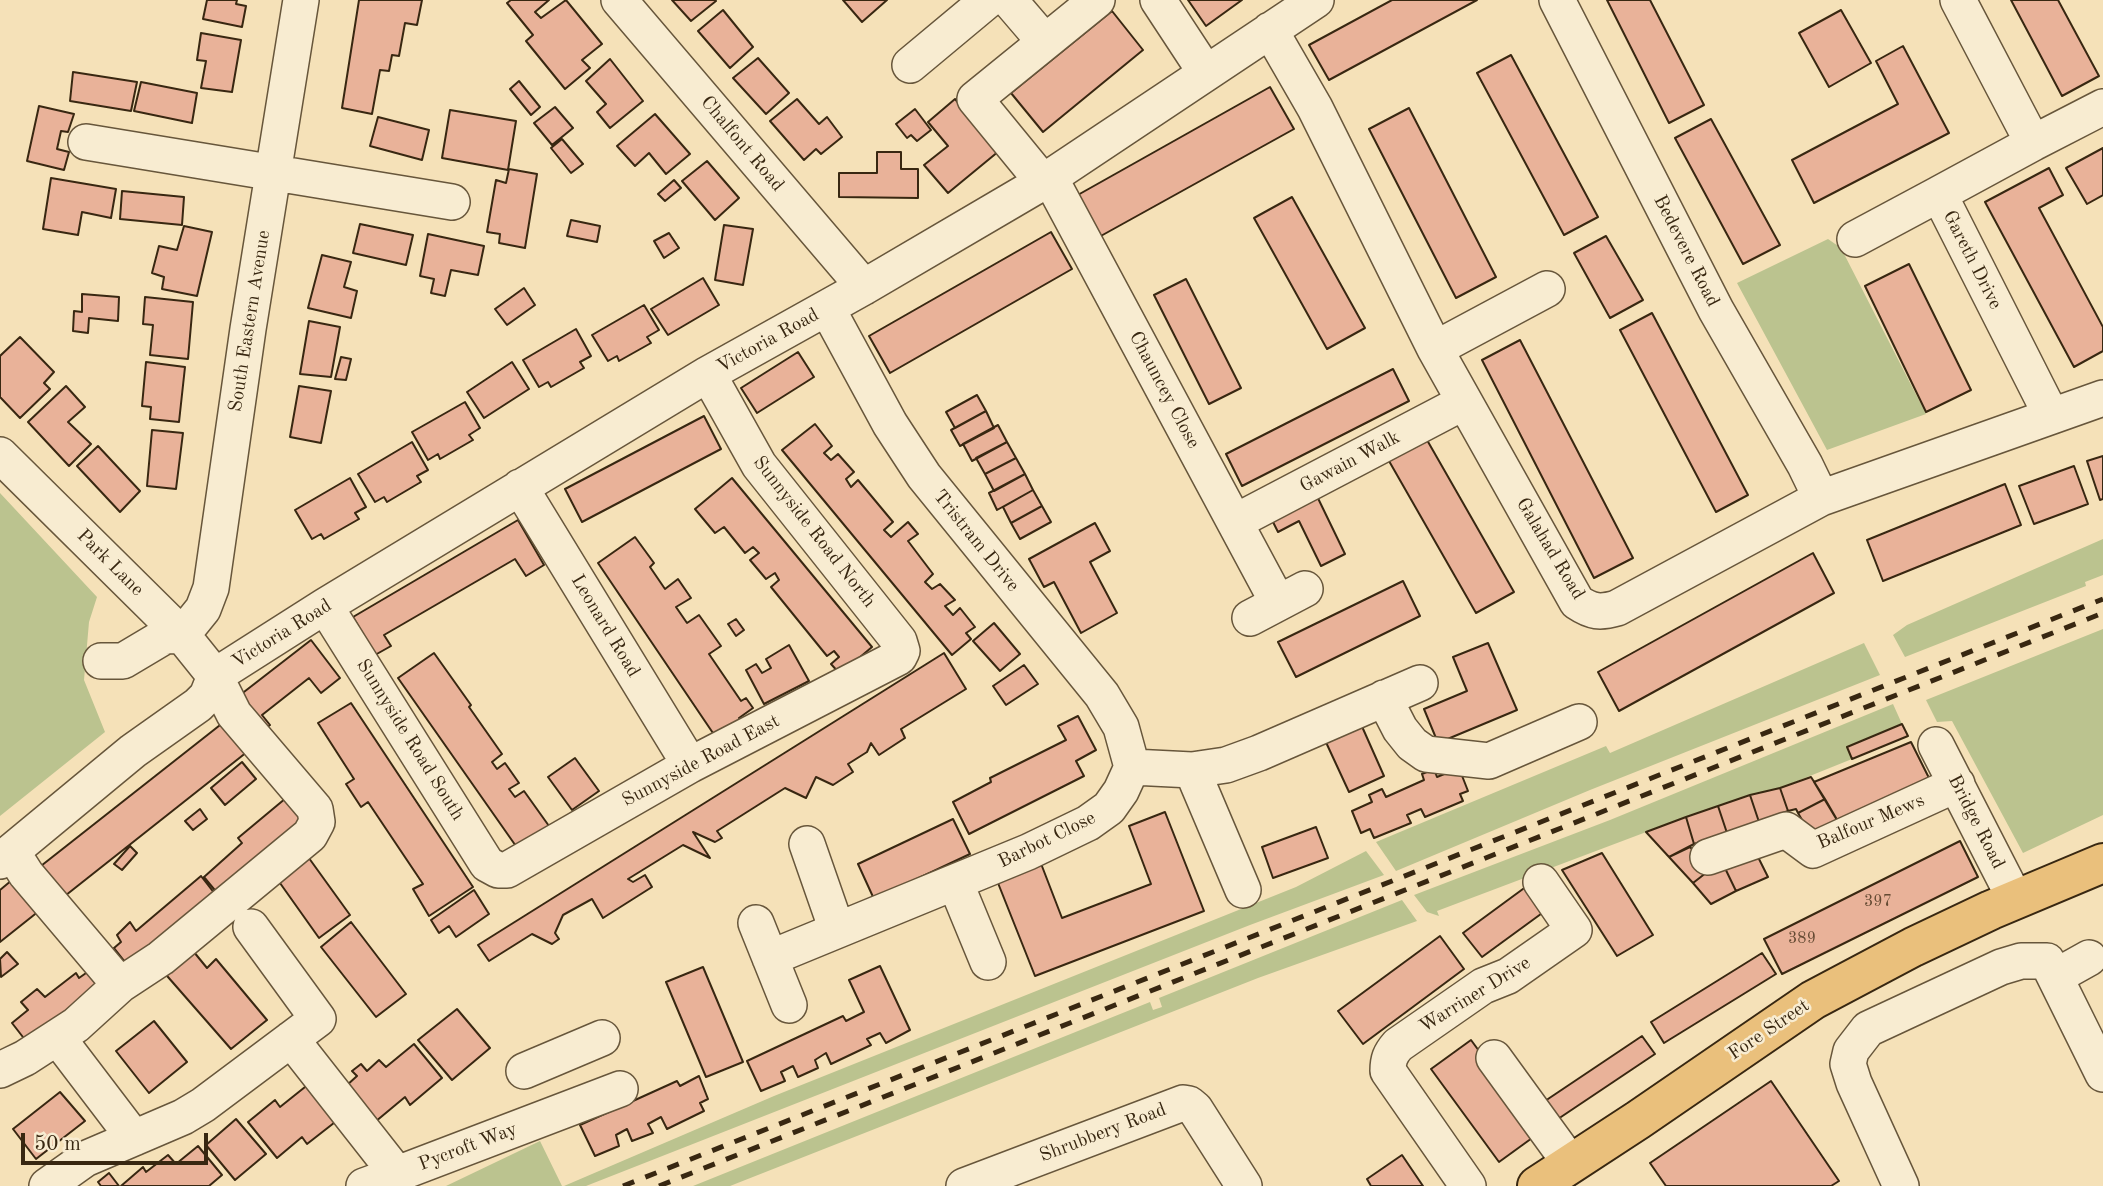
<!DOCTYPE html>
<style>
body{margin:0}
#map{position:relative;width:2103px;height:1186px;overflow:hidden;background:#f5e1b8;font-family:"Old Standard TT",serif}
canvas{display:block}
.scale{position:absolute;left:21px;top:1133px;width:187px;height:32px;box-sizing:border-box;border:4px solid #382711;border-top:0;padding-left:9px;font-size:21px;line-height:24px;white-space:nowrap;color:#382711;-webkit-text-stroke:5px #f8ecd1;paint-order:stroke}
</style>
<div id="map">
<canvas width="2103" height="1186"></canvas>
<div class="scale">50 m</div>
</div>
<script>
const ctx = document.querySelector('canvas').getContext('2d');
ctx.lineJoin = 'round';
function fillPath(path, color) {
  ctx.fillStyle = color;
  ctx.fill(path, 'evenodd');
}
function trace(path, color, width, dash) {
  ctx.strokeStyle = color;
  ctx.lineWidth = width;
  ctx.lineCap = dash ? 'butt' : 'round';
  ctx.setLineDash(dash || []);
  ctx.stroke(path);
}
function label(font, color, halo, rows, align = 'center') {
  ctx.font = font + ' "Old Standard TT",serif';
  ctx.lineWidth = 5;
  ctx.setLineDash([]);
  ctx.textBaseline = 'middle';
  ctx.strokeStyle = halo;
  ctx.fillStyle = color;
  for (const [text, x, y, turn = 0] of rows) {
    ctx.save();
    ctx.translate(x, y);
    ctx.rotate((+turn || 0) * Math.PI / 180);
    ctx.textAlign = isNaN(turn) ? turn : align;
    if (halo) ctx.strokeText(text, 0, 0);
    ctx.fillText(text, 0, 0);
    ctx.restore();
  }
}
fillPath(new Path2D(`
 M1828,239L1841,248L1926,414L1827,450L1737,283Z
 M0,493L97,597L89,622L84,680L105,732L0,816Z
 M2103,539V575L2085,582L2086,586L1905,657L1893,635L1907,625Z
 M2103,629V815L2023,853L1952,721L1937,722L1926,700Z
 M1864,643L1880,675L1590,790L1396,871L1376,842L1606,746L1610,753Z
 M1893,704L1902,724L1848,747L1852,759L1780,788L1750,795L1686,817L1437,911L1439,916L1427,912L1414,895L1610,820Z
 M1366,851L1384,875L1250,925L586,1186H564L774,1096L1296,887Z
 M1402,900L1417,921L1258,978L730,1186H693L1150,1002L1153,1010L1162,1007L1159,998Z
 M540,1141L562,1186H446Z`), '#bbc38f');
const building = new Path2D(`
 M207,0H237L236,4L246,6L242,27L203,19Z
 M359,0H422L417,25L405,23L399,56L392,55L389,71L380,70L372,114L342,108Z
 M511,0H549L535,12L541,18L566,0L602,44L582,60L590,68L565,89L526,41L533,35L507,3Z
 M672,0H715L716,1L691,21Z
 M843,0H887L862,22Z
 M1188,0H1242L1206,26Z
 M1392,0H1477L1329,80L1309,45Z
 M1607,0H1650L1704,105L1669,123Z
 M2011,0H2058L2099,76L2062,96Z
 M723,10L753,47L730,68L698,31Z
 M1841,10L1871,63L1829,87L1799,33Z
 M1112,11L1143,50L1043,132L1011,93Z
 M201,33L241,40L232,92L201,88L206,61L197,60Z
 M1903,46L1949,133L1814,203L1792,160L1898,104L1876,61Z
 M1511,55L1598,217L1564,235L1477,73Z
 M758,58L789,93L766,114L733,78Z
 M610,59L643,101L610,128L597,112L606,104L586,81Z
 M73,72L137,82L131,111L70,101Z
 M519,81L540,107L531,115L510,89Z
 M141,82L197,93L192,123L134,111Z
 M1270,87L1294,129L1099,237L1076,196Z
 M797,99L819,124L827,117L842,137L821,154L816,149L804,160L770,121Z
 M955,99L999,151L948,193L924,165L948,146L928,122Z
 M39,106L74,114L68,132L61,131L57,149L69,152L64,170L27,161Z
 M555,107L573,128L552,145L534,123Z
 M1409,108L1496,277L1456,298L1369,129Z
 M915,109L931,130L917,141L911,135L907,138L896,124Z
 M450,110L516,121L508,170L442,158Z
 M655,114L690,154L666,174L649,153L635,166L617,146Z
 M378,117L429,130L422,160L370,146Z
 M1711,119L1780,245L1743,264L1675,138Z
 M562,139L583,164L571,173L551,148Z
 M2103,148V195L2087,204L2066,168Z
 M877,152H901V169H918V198L839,197V173H877Z
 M707,161L739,198L715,220L682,181Z
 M2049,168L2063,195L2039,208L2103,327V351L2074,367L1985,202Z
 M509,169L537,174L525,248L499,243L500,234L487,232L496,180L506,183Z
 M51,178L116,189L111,218L82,212L78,235L43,229Z
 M674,180L681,188L665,201L658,194Z
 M122,191L184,197L182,225L120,219Z
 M1292,197L1365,328L1327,349L1254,218Z
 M571,220L600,226L597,242L567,236Z
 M360,224L413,235L406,265L353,253Z
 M724,225L753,229L743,285L715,280Z
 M184,226L212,232L197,296L162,289L164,277L152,273L159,246L177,250Z
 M1051,232L1072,269L890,373L869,336Z
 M669,233L679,248L664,258L654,241Z
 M428,234L484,246L478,275L451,270L445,296L431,293L434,279L420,276Z
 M1606,236L1643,300L1610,318L1574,253Z
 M322,255L351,262L344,287L357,291L351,318L308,308Z
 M1909,264L1971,390L1926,412L1865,286Z
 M703,278L719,305L668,335L651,309Z
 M1186,279L1241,388L1209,404L1154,295Z
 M524,288L535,305L507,325L495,309Z
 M82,294L119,297L118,321L89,318L88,333L73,331L74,311L82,312Z
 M145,297L193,302L188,359L150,355L153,325L143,324Z
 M644,305L659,330L647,337L651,343L619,361L617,356L608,361L592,335Z
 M1652,313L1748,495L1716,512L1620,330Z
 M309,321L340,327L331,377L300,374Z
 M576,329L591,356L580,362L584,368L551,387L548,382L539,387L523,360Z
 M20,337L54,372L44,383L50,389L20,418L0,397V356Z
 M1520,340L1633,558L1594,578L1482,360Z
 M798,352L814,377L757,413L741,388Z
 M341,357L351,359L346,380L335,379Z
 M146,362L185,367L179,422L150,419L151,407L142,406Z
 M512,362L529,389L484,418L467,392Z
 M1393,369L1409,401L1242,486L1226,454Z
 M66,386L85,407L68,422L91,444L69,466L28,422Z
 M299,386L331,391L321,443L290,437Z
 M977,395L986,411L955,428L946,412Z
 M465,402L480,428L469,435L473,440L440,459L438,454L428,460L412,432Z
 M986,411L994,428L960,446L951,430Z
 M704,416L721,449L582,522L565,489Z
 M815,424L832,446L824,453L831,460L838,454L854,472L846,479L851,487L858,480L893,522L884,530L891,537L908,522L918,534L908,541L933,574L925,582L932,589L940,584L955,600L945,606L953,615L960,608L975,627L966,633L971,639L952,655L782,450Z
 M998,425L1007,442L972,461L963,444Z
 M152,430L183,433L176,489L147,486Z
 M1423,433L1514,592L1476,613L1385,454Z
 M412,442L428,470L417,476L421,482L387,502L384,497L375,502L358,474Z
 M1007,442L1016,458L985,474L976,458Z
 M98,446L140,491L120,512L77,466Z
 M2103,456V499L2100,500L2087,461Z
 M1016,458L1025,474L994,491L985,474Z
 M2074,466L2088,504L2034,524L2019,486Z
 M1025,474L1033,490L997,510L989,493Z
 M350,478L366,507L355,513L359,519L324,539L321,534L312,539L295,510Z
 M732,478L872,647L840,674L831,664L839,657L834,651L827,656L771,587L779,580L775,573L766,579L750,560L759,553L753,547L745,553L724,527L715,533L695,509Z
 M2005,484L2021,525L1883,581L1867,540Z
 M1033,490L1042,506L1011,523L1003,507Z
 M1314,490L1345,554L1321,566L1299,521L1278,532L1268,512Z
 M1042,506L1051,522L1020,539L1011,523Z
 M518,520L544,565L526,576L515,559L384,635L391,646L375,655L353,617Z
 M1095,523L1110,551L1090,562L1117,613L1081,633L1054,582L1044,587L1029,559Z
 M635,537L654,563L650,567L665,589L678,579L691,598L676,607L687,623L699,615L721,646L709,654L741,701L746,698L753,708L739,718L742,723L717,739L598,563Z
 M1813,553L1834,593L1619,711L1598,672Z
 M1403,581L1420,616L1296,677L1278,642Z
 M736,619L744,630L736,636L728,624Z
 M994,623L1020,654L1000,671L973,641Z
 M311,640L340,678L321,693L309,678L262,715L270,725L257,735L231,702Z
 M1488,643L1517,710L1438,743L1424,709L1467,691L1453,657Z
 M789,645L809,681L764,704L746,670L756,664L762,673L771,668L766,659Z
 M434,653L471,705L469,707L502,754L492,762L497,769L505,763L519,783L509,789L515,797L524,791L549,826L518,849L398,678Z
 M944,653L966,689L901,729L905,738L879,755L871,743L867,752L848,764L853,772L833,785L816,777L806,798L785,788L717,831L722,838L715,842L693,832L710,858L683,845L628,879L633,882L645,875L652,887L603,918L592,899L563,915L555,933L559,939L552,944L532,934L489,961L478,945Z
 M1024,665L1038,684L1006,705L993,686Z
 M351,703L473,887L429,916L413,889L423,884L368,802L361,807L346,784L354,779L318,723Z
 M1078,716L1096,750L1076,761L1084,776L969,834L953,802L991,782L990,778L1066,740L1058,726Z
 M229,718L252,748L56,903L32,873Z
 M1360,722L1384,776L1349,792L1324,738Z
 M1902,724L1908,736L1852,759L1847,747Z
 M1911,742L1933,786L1843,830L1814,782Z
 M575,758L599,791L572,810L548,777Z
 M242,762L256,779L225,805L211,788Z
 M1459,768L1468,791L1460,794L1463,801L1425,817L1421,809L1407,815L1411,823L1374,838L1370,829L1361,833L1352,811L1372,802L1369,795L1382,789L1386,797L1424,780L1422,774L1434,769L1437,777Z
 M1811,777L1825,799L1798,813L1796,809L1788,811L1780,788Z
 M1780,788L1788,811L1759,822L1750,795Z
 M292,793L311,818L218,894L204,877L242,843L238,838Z
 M1750,795L1759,822L1727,833L1718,806Z
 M1825,799L1843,830L1816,844L1798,813Z
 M1718,806L1727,833L1694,844L1686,817Z
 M200,809L207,819L193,830L185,821Z
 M1165,812L1204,911L1035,976L996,878L1040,861L1062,918L1151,884L1129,826Z
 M1686,817L1694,844L1669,857L1646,832Z
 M953,819L970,854L874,899L858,864Z
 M1316,827L1328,858L1273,878L1262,847Z
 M1960,841L1978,877L1782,974L1764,939Z
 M130,846L137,853L122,870L114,864Z
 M1690,847L1711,869L1693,883L1669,857Z
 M1754,849L1768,877L1736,891L1723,864Z
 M1602,853L1653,935L1617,956L1562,870Z
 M306,854L350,915L319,938L275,876Z
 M1723,864L1736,891L1711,904L1693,883L1711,869Z
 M18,875L44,907L0,942V890Z
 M201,876L215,894L129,967L114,948L121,942L117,935L130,922L136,931Z
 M1527,886L1545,911L1482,957L1463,933Z
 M474,890L489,914L456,937L449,926L439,933L431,920Z
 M351,922L406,994L376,1017L321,947Z
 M1440,936L1464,969L1363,1044L1338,1011Z
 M189,946L207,968L216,959L267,1020L231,1049L161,969Z
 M7,952L18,964L1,977L0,959Z
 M1762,953L1776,974L1664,1043L1651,1022Z
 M96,966L107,979L26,1041L12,1023L28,1010L21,1002L37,989L45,997L76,973L79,978Z
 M880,966L910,1030L886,1043L880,1033L867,1039L871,1045L831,1064L826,1053L815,1060L818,1068L798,1077L793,1066L781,1072L785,1081L761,1091L747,1061L843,1016L846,1021L864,1012L849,980Z
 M703,967L743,1062L706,1077L666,982Z
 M457,1009L490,1048L452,1080L418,1040Z
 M154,1021L187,1062L149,1093L116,1051Z
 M1642,1036L1655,1054L1552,1123L1539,1105Z
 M1471,1040L1539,1133L1499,1162L1431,1069Z
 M414,1044L442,1078L410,1105L405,1097L375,1122L346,1086L357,1076L352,1071L361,1064L367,1071L379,1060L386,1067Z
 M699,1076L708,1099L700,1103L704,1111L667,1129L661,1117L648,1124L653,1133L632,1141L627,1129L616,1135L619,1146L595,1156L580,1125L677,1081L680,1086Z
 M1771,1081L1839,1181L1831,1186H1666L1650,1163Z
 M310,1083L339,1119L307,1144L302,1137L277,1158L248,1122L275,1100L280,1107Z
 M60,1092L85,1121L36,1159L13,1129Z
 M236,1119L266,1154L235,1180L206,1145Z
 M198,1146L222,1175L209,1186H121L143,1167L146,1172L168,1155L176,1164Z
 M1402,1155L1423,1186H1371L1367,1179Z
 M109,1173L119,1186H101L98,1182Z`);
fillPath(building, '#e9b299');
trace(building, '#382711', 2);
const minor = new Path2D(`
 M619,0L864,287
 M1009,0L1045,42
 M1158,0L1206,73
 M1557,0L1716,310L1805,465L1821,498
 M1958,0L2033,143L1939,194L2051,415
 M1270,30L1315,108L1435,349L1577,602C1592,612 1600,613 1617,608L1821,498L2103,398
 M910,65L988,0
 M86,142L452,202
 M2033,143L2103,107
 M1050,178L1278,603
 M1043,182L975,99L1097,0
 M1855,239L1939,194
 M827,308L890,424L924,476L1102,695L1121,727L1132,767
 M1435,349L1547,289
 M0,455L182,635L215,676L234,714L315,809L317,822L310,835L161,958L120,985L76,1025L25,1058L0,1070
 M520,487L690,765
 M1235,522L1464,402
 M325,606L487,864L498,870H507L690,765L899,657L902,651L899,641L759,465L708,374
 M1250,618L1305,589
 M101,661H123L165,636L182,635L203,609L211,588L248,329L301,0
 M1384,698L1400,729L1412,744L1426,754L1489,761L1579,722
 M1936,745L2015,899
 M1192,770L1243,890
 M807,844L837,930
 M12,852L26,874L120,985
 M1708,857L1786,830L1813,850L1957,784
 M0,861L133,751L198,705L207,696L215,676L325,606L708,374L864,287L1043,182L1316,0
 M955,882L988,962
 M756,923L789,1005
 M770,958L1028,852L1088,823L1109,808L1121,791L1132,767L1192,770L1226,765L1259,753L1420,683
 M2055,977L2089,958
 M291,1039L397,1174L620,1089
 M67,1050L134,1138
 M1494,1058L1571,1164
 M524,1071L602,1038
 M47,1186L85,1159L183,1117L203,1105L318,1019L251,927
 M364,1186L397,1174
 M964,1186L1183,1103L1189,1104L1195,1109L1244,1186
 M1468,1186L1388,1071C1388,1060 1390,1054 1398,1045L1483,986L1508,976L1574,930L1541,882
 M1901,1186L1854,1083L1848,1064L1851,1051L1868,1029L2001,967L2021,961H2047L2103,1074`);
const major = new Path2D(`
 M1537,1186L1638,1120L1813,1000L1913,947L1991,910L2103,863`);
trace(minor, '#67563b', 38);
trace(major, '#382711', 42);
trace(minor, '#f8ecd1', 35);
trace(major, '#eac07c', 38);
trace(new Path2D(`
 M623,1186L2103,599
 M659,1186L2103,613`), '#382711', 5, [12, 12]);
label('16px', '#644a33', null, [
 ["397",1878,902],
 ["389",1802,939]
]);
label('19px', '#382711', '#f8ecd1', [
 ["Chalfont Road",742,144,50],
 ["Bedevere Road",1686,251,63],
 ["Gareth Drive",1972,260,63],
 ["South Eastern Avenue",250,321,-81],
 ["Victoria Road",768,341,-29],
 ["Chauncey Close",1164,390,62],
 ["Gawain Walk",1350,462,-28],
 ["Sunnyside Road North",814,532,52],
 ["Tristram Drive",976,541,51],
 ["Galahad Road",1550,549,59],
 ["Park Lane",110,563,45],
 ["Leonard Road",605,626,59],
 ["Victoria Road",282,634,-32],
 ["Sunnyside Road South",410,740,58],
 ["Sunnyside Road East",701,761,-28],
 ["Balfour Mews",1871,822,-23],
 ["Bridge Road",1976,822,63],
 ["Barbot Close",1047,840,-26],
 ["Warriner Drive",1475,995,-32],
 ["Fore Street",1769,1030,-34],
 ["Shrubbery Road",1103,1133,-21],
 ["Pycroft Way",468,1147,-21]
]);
</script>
